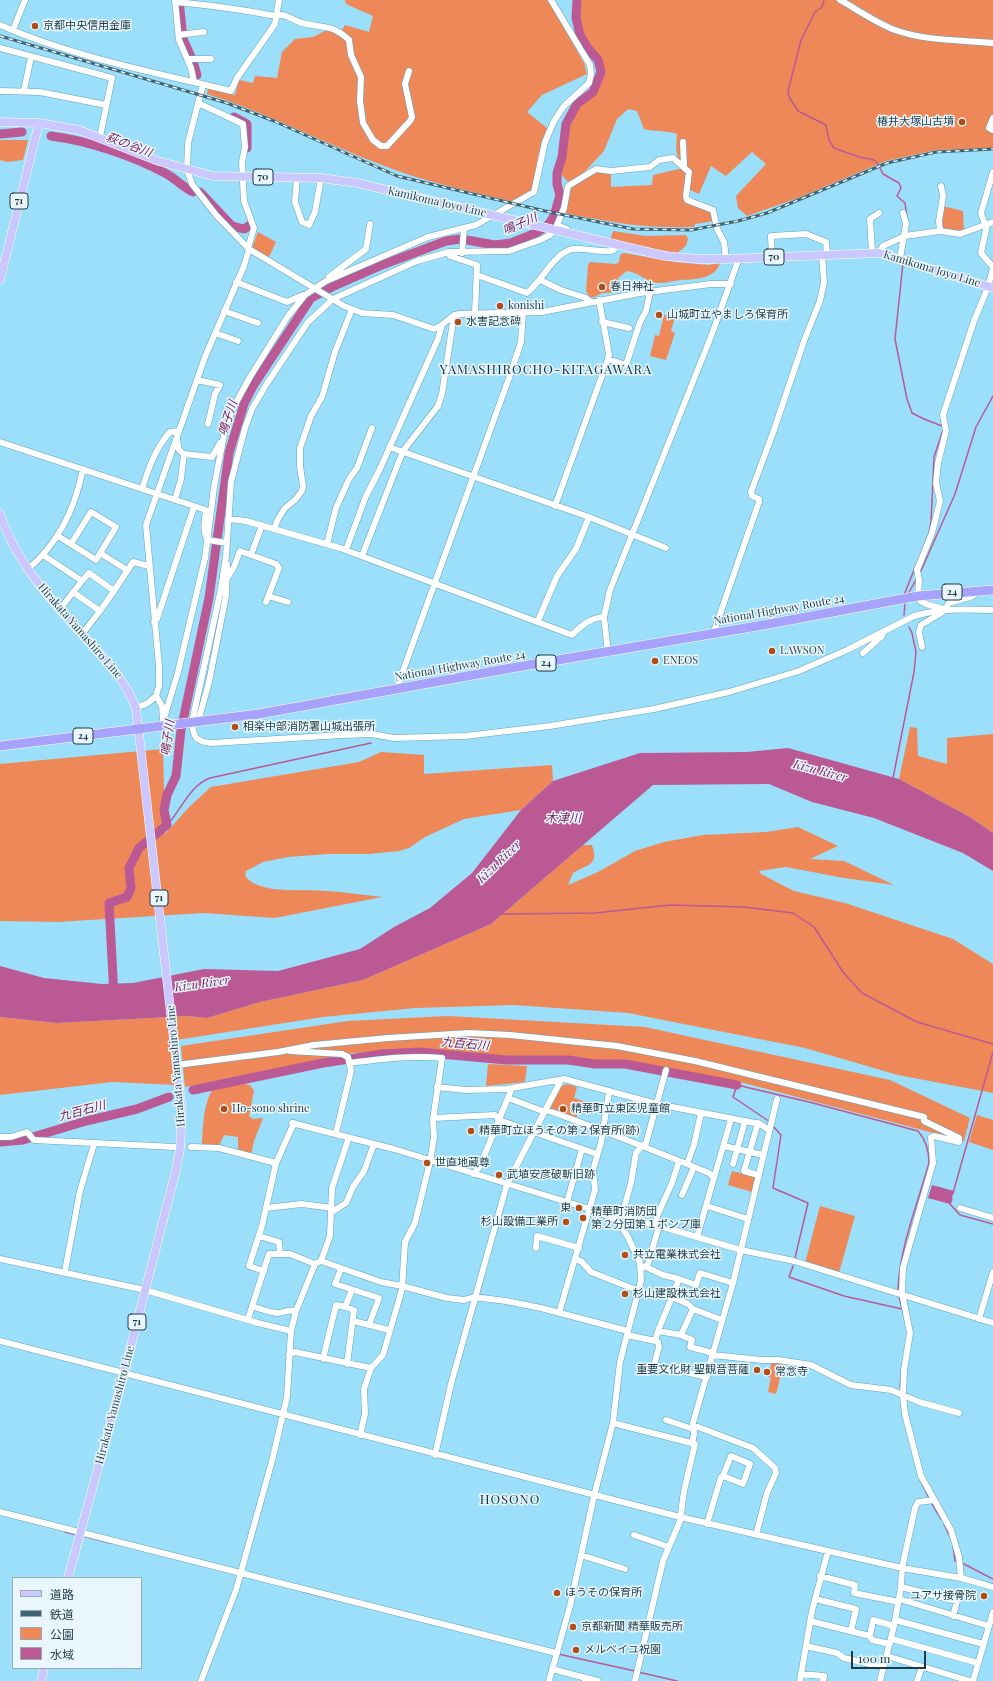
<!DOCTYPE html>
<meta charset="utf-8">
<style>
body{margin:0}
#map{position:relative;width:993px;height:1681px;overflow:hidden;background:#9bdffa;font-family:"Playfair Display","Noto Sans JP",serif}
canvas{display:block}
.legend{position:absolute;left:12px;top:1577px;width:130px;height:92px;box-sizing:border-box;background:#e9f6fc;border:1px solid #98abb3;margin:0;padding:5px 7px;list-style:none;font-size:12px;color:#1f3b46}
.legend li{display:flex;align-items:center;gap:8px;height:20px}
.legend b{width:20px;border:1px solid #98abb3}
.scale{position:absolute;left:851px;top:1651px;width:75px;height:18px;box-sizing:border-box;border:2px solid #1f3b46;border-top:0;padding-left:5px;font-size:12px;line-height:14px;white-space:nowrap;color:#1f3b46;-webkit-text-stroke:3px #e9f6fc;paint-order:stroke}
</style>
<div id="map">
<canvas width="993" height="1681"></canvas>
<ul class="legend">
<li><b style="height:5px;background:#cac8fe"></b>道路</li>
<li><b style="height:5px;background:#3f6574"></b>鉄道</li>
<li><b style="height:11px;background:#ee8858"></b>公園</li>
<li><b style="height:11px;background:#bb5995"></b>水域</li>
</ul>
<div class="scale">100 m</div>
</div>
<script>
const ctx = document.querySelector('canvas').getContext('2d');
ctx.lineJoin = 'round';
function fillPath(path, color) {
  ctx.fillStyle = color;
  ctx.fill(path, 'evenodd');
}
function trace(path, color, width, dash) {
  ctx.strokeStyle = color;
  ctx.lineWidth = width;
  ctx.lineCap = dash ? 'butt' : 'round';
  ctx.setLineDash(dash || []);
  ctx.stroke(path);
}
function label(font, color, halo, rows, align = 'center') {
  ctx.font = font + ' "Playfair Display","Noto Sans JP",serif';
  ctx.lineWidth = 3;
  ctx.setLineDash([]);
  ctx.textBaseline = 'middle';
  ctx.strokeStyle = halo;
  ctx.fillStyle = color;
  for (const [text, x, y, turn = 0] of rows) {
    ctx.save();
    ctx.translate(x, y);
    ctx.rotate((+turn || 0) * Math.PI / 180);
    ctx.textAlign = isNaN(turn) ? turn : align;
    if (halo) ctx.strokeText(text, 0, 0);
    ctx.fillText(text, 0, 0);
    ctx.restore();
  }
}
fillPath(new Path2D(`
 M345,0H548L584,63L587,74L542,95L527,112L547,128L538,157L533,189L514,202C470,191 424,182 382,165C323,143 268,113 207,94L208,88L235,95L239,80L253,83L255,76L277,78L282,52L295,39L313,37L329,29L338,36L345,25L369,32L373,16L346,4Z
 M581,0H835L885,29L901,35L924,40L993,46V148L936,150L886,161L798,198L747,216L738,208L736,196L766,164L752,152L726,176L711,166L699,194L688,189L690,173L688,167L678,159L676,148L677,134C666,130 656,132 644,129L637,111L628,109L617,119L604,151L576,181H567L561,174C567,153 563,123 579,106C590,95 602,90 604,73C606,56 588,48 583,33C579,22 580,12 581,0Z
 M847,0H993V40C961,37 926,38 896,27C879,20 863,9 847,0Z
 M0,140H28L23,160L7,162L0,160Z
 M683,168L687,173L684,196L708,210L711,213L714,221L695,224L694,227C646,229 610,222 564,213L569,189L595,170L611,172V187L652,185L653,175Z
 M943,206L963,211L964,231L955,233L940,229Z
 M613,231L646,236L686,235L688,239L686,246L677,253L610,241Z
 M258,232L276,242L268,259L252,248Z
 M624,253L675,262L708,265L720,263C715,279 696,279 681,280C671,281 662,285 652,282C644,279 637,272 627,271L618,278L619,289C612,295 607,291 600,294C596,296 595,298 590,297L586,291L588,265L590,262L616,264L619,262L620,255Z
 M664,315L675,317L671,331L675,333L666,360L650,356L655,335L659,336Z
 M910,727L917,728L918,756L947,764V738L993,734V833L970,817L899,779Z
 M163,749L165,834L189,807L211,787L359,762L381,752L424,755V774L552,765L553,781L521,810L464,819L425,837L409,848L399,851L369,854H328L288,857L263,862L246,871L245,876C261,896 304,888 326,891C345,892 363,895 382,897L275,918L203,913L57,922L0,921V764Z
 M798,827L838,846L810,859L844,861L894,885L844,878L786,867L759,871L761,874L794,891L845,903L953,939L993,964V1093L898,1075L805,1048L628,1013L514,1005L415,1008L323,1017L170,1041L176,1085L112,1082L0,1095V1017L57,1023L188,1016L207,1018L260,1002L363,980L491,924L583,845H592C599,866 588,864 573,873L568,885L598,872L635,851L664,842L703,835L766,832Z
 M448,1016L645,1027L890,1080L970,1118L964,1141L744,1083L627,1062H595L563,1058H524L418,1050L353,1053L185,1087L181,1046L348,1021Z
 M488,1064L527,1066L525,1082L486,1086Z
 M244,1084L250,1085L254,1091L249,1116L253,1119L263,1118L254,1141L251,1155L238,1150V1137L224,1135L219,1146L202,1144C203,1127 203,1104 213,1089Z
 M567,1084L577,1087L574,1098L589,1103L584,1114L579,1112L575,1119L549,1109L562,1086Z
 M977,1115L993,1120V1150L969,1142Z
 M732,1171L756,1177L752,1192L728,1185Z
 M820,1206L855,1216L839,1273L805,1263Z
 M772,1361L784,1363L776,1394L768,1392L771,1377H768Z`), '#ee8858');
fillPath(new Path2D(`
 M788,748L899,779L970,817L993,833V871L963,853L874,818L812,802L769,784L653,785L491,924L363,980L260,1002L207,1018L188,1016L57,1023L0,1017V966L44,978L102,984L133,983L204,969L278,971L360,949L394,927L430,908L472,873L521,810L553,781L640,753L747,752Z
 M932,1185L954,1191L950,1204L928,1198Z`), '#bb5995');
trace(new Path2D(`
 M824,0L822,7L815,12L801,40L788,91L789,97L798,111L826,125L829,140L834,148L859,157L874,160L878,164L883,174L899,183L901,188L897,196L905,203L907,218
 M903,263L895,339L907,399L912,413L924,419L942,426
 M920,573L955,494L976,427L993,396
 M908,594L917,578
 M904,595L929,533L931,522L934,457L943,430
 M904,615L905,603
 M893,778L914,672L916,652L912,633L909,627
 M167,825C182,809 189,786 210,778L371,743
 M502,914L595,913L670,905L744,907L793,913L814,927L843,972L862,993L917,1022L993,1044
 M770,1122L733,1097L737,1085L813,1103L918,1131C926,1140 929,1150 929,1163C918,1202 899,1250 898,1290
 M772,1125L781,1135L773,1188L808,1203L795,1258
 M953,1193L993,1052
 M952,1199L950,1204L960,1215L993,1224
 M793,1266L789,1277L844,1296L902,1309
 M899,1297L904,1316
 M900,1387L902,1365
 M920,1480L929,1498
 M931,1502L941,1519
 M944,1524L950,1537
 M65,1532L77,1535
 M83,1536L110,1543
 M953,1546L955,1561L958,1562
 M962,1563L993,1579
 M304,1592L341,1601
 M558,1654L635,1671
 M638,1672L677,1681`), '#bb5995', 1.5);
trace(new Path2D(`
 M179,0L183,39L193,61L197,75
 M234,117L247,124V148
 M0,134L22,132
 M51,136C89,141 131,155 165,173C175,178 184,188 193,192
 M200,192L232,226L244,229L250,225
 M114,996L109,903L127,897L131,888L129,868L139,848L167,825L164,810L167,795L176,776L181,730L209,598L229,453L244,404L253,386L311,298L332,287L382,265L446,241L461,239L495,245L511,243L536,233L549,224L554,216L560,195L557,184V173L562,157L566,124L577,104L593,92L601,72L598,60L587,47L580,35L576,18L577,0
 M193,1090L323,1063L382,1054L419,1052L506,1060H568L595,1064H625L737,1085
 M0,1142L23,1140L86,1121L137,1109L169,1097`), '#bb5995', 9);
const minor = new Path2D(`
 M175,0L179,40L191,68L194,82
 M840,0C858,10 876,23 895,30C925,41 961,40 993,43
 M176,2C207,5 239,9 270,15C274,16 278,15 282,15C289,16 295,21 302,23C324,29 331,23 349,40L351,55L361,77L360,101L363,123L373,140L381,146H387L410,121L412,117L405,84L409,71
 M0,25C73,57 153,72 231,91L237,78L275,24L279,0
 M13,30L25,0
 M178,35L204,32
 M0,48L112,78L100,137
 M188,59H211
 M203,84L188,143L187,170L192,184L216,215L249,249L344,306L362,313L393,315L434,329C444,326 448,317 458,314L542,312L640,293L711,284H731
 M24,90L31,57
 M0,91L40,92L106,105
 M198,103L243,124L245,147L242,162L244,201L254,228L248,248
 M993,118L989,128L993,130
 M683,142L684,167
 M993,172L981,213L985,224L987,225L981,253L993,267
 M297,178L295,202L302,222L309,225L315,212L321,178
 M553,230L550,235L540,240L509,251L449,252L417,261L333,299L308,322L266,385L252,409L245,428L231,482L226,556L221,589L192,722C193,738 197,742 212,743L342,735L372,734L394,738L465,736L550,726L654,709L729,692L799,671L847,650L914,616C941,608 965,609 993,610
 M940,231L939,221L943,196L941,186
 M569,234L567,229L557,225L564,208L568,186L596,169L611,171L650,167L659,160L673,158L689,172L686,196L687,200L713,210L717,229L724,242L726,259
 M449,252L450,256L477,265L475,313
 M872,252L870,219L879,213
 M462,253L464,228
 M879,253L883,246L905,236L940,231L960,234L993,222
 M772,257L771,236L806,234L826,242L827,254
 M900,258L906,224L903,213
 M477,275L527,293C541,282 556,251 573,249C585,248 598,252 610,251L614,250L617,245
 M329,277L366,249L370,224
 M540,280L561,290L586,298L591,302
 M236,282L287,302L303,295
 M224,311L258,323
 M602,322L629,328
 M215,333L238,341
 M608,359L626,365L640,322L646,311L650,292
 M197,380L220,385L215,394L208,424
 M177,439L179,450L184,454
 M0,442L206,510C205,520 202,532 208,540L227,543
 M389,447L589,517L666,548
 M142,489C149,467 155,449 170,432L179,431
 M175,500L181,479L184,454L212,457L220,443
 M555,506L608,359L609,354L599,300
 M228,519L246,521L340,548L572,635C582,625 590,618 604,617
 M262,525L251,555L276,564L279,568L266,602
 M274,529L278,519L285,508L295,500L302,491L303,486L300,466V448L311,416L322,397L335,352L352,309
 M58,536L96,560L116,527L91,512L71,544
 M327,544L336,508L349,479L357,468L372,428
 M346,550L366,496L379,471L438,339L442,325
 M100,553L127,570
 M43,555L82,581L89,573L114,591L133,562L149,566
 M362,556L403,451L438,406L442,394L454,315
 M28,569C59,543 75,509 83,469
 M228,577L234,567L240,551L251,555
 M73,592L100,611L114,591
 M268,596L288,602
 M60,609L82,581
 M943,609L926,604L920,601L918,596L919,580L917,570L932,533L940,501L936,483L938,463L946,431L943,415L974,321L988,287L993,268
 M538,621L557,576L576,549L589,517
 M154,622L157,619L194,507
 M82,634L100,611
 M713,634L759,502V499L752,496L751,492L774,430L804,341L820,301L824,282L822,255
 M922,647L919,632L921,625L943,612L949,603L973,596L977,592
 M608,653L604,617L610,590L712,334L739,258
 M863,653L882,636L884,631
 M396,690L509,378L521,342L523,312
 M136,708L148,703L156,696
 M163,720L162,706L156,696L159,686V666L146,525L205,357L244,266L249,249
 M163,722L178,672L205,558L214,487L226,425L233,408L250,377L288,316L305,295L326,281L428,237L476,225L534,192L545,142L554,121L564,106L589,83L591,74L590,65L551,0
 M198,722L209,682L226,596L227,564
 M290,1051L342,1054L348,1057L351,1071L336,1133
 M350,1063C381,1059 411,1055 442,1058L433,1120L434,1137L430,1162L415,1223L405,1242L402,1289L398,1303L383,1355L371,1368L364,1389L365,1414L360,1435
 M177,1065L278,1052L314,1045L388,1038L469,1033L510,1035L617,1046L695,1061L924,1117V1121L959,1138V1142L934,1136L931,1137L933,1163L903,1268L902,1293L910,1333L904,1370L903,1396L905,1414L921,1476L951,1530L959,1557L961,1578
 M437,1087L466,1090L506,1089L564,1079L657,1104L760,1124L769,1130
 M508,1098L545,1112
 M546,1110C601,1129 655,1151 709,1173L714,1178
 M433,1118L495,1115L499,1120L597,1154
 M292,1123L394,1149L590,1209L615,1219L618,1222L628,1237L640,1263L641,1281L620,1362L613,1423L594,1496L570,1606L549,1681
 M758,1123L744,1171L758,1175
 M0,1137H11L27,1132L34,1140L175,1147
 M724,1146L763,1155
 M191,1147L219,1148L276,1163
 M645,1147L666,1070
 M687,1164L694,1145L701,1113
 M733,1164L745,1121
 M474,1174L480,1166L512,1088
 M682,1195L694,1167
 M567,1202L582,1149
 M707,1206L748,1219
 M266,1208L302,1204L332,1208
 M960,1208L993,1218
 M332,1212L346,1203L353,1187L364,1171L374,1144
 M622,1215L631,1183L636,1153L643,1145
 M615,1219L622,1215L741,1250L794,1261L993,1323
 M655,1224L658,1214L672,1183L679,1161
 M259,1236L279,1242L280,1254H290L315,1264
 M697,1237L731,1119
 M536,1248L537,1236L579,1248
 M0,1259L145,1290L258,1323L291,1331
 M576,1259L582,1262L591,1272L639,1291
 M321,1261L330,1236L332,1188L349,1137
 M646,1267L663,1275L679,1279L672,1297L688,1304L693,1309L681,1335L692,1340L690,1347L713,1353
 M643,1268L648,1264L659,1226
 M341,1269L335,1284L379,1298L369,1325
 M65,1271L80,1191L94,1144
 M264,1271L249,1266L262,1226L276,1163L294,1123
 M679,1279L696,1285L700,1273L733,1283
 M252,1306C260,1309 268,1312 277,1313C284,1313 289,1309 296,1311
 M345,1307L354,1310L347,1364
 M693,1309L722,1320
 M559,1313L595,1190L593,1170L601,1143L609,1092
 M248,1319L269,1254H280
 M979,1319L993,1272
 M353,1321L389,1330
 M658,1331L672,1297
 M627,1335L655,1341L658,1331L681,1335
 M0,1341L680,1517L902,1568L961,1578L993,1587
 M655,1341L658,1342L659,1347L654,1365L707,1377
 M289,1355L295,1352L371,1368
 M712,1355L762,1360H778L811,1365L851,1385L891,1390L919,1402L959,1413
 M323,1359L336,1305L345,1307L352,1290
 M666,1420L690,1428L698,1427L753,1448L775,1468L776,1473L767,1493L756,1535
 M613,1423L695,1444L684,1491L680,1521L663,1561L635,1681
 M692,1444L694,1434L693,1423L733,1283L777,1099
 M435,1455L451,1384L507,1184L561,1080
 M0,1512L556,1653
 M707,1524L721,1477L723,1476L743,1484L750,1464L731,1456L723,1476
 M634,1535L669,1547
 M581,1555L625,1569
 M820,1576L855,1585L854,1593L899,1602
 M901,1587L957,1601L953,1616
 M815,1599L856,1609L851,1631
 M899,1599L989,1626
 M895,1620L983,1644
 M810,1621L870,1636L872,1640L890,1644
 M870,1636L873,1620L894,1626
 M892,1639L978,1663
 M806,1646L837,1653L844,1658L883,1667
 M887,1656L970,1681
 M552,1669L586,1678L585,1681
 M801,1674L824,1676L823,1681
 M586,1678L598,1681
 M201,1681L236,1590L272,1461L287,1397L291,1331L296,1311L315,1264L321,1261L381,1282L402,1286L447,1298L464,1300L474,1297L506,1301L541,1308L628,1331
 M800,1681L812,1611L828,1551
 M880,1681L894,1626L901,1587L902,1568L915,1508L918,1502L934,1500
 M917,1681L922,1667
 M973,1681L993,1612`);
const major = new Path2D(`
 M0,122L39,123L79,130L158,161L213,176L321,178L357,183L665,256L698,259H726L879,253L993,288
 M0,280L39,123
 M0,514C15,561 50,599 82,634C104,659 123,676 136,708L182,1112L180,1149L176,1170L124,1373L68,1578
 M41,1681L44,1668`);
const highway = new Path2D(`
 M0,746L259,714L511,668L763,625L918,596L993,590`);
trace(minor, '#61a3bd', 7);
trace(major, '#fff', 9);
trace(highway, '#fff', 10);
trace(minor, '#fff', 6);
trace(major, '#cac8fe', 8);
trace(highway, '#a7a3fd', 9);
const rail = new Path2D(`
 M0,36L227,103L274,121L397,176L545,211L633,229L691,230L738,221L767,213L887,163L936,152L993,149`);
trace(rail, '#3f6574', 3);
trace(rail, '#e9f6fc', 1.5, [4.5]);
for (const [x, y, r, color] of [
 [35,26,4,"#b14e16"],
 [962,122,4,"#b14e16"],
 [602,287,4,"#b14e16"],
 [500,306,4,"#b14e16"],
 [659,315,4,"#b14e16"],
 [458,322,4,"#b14e16"],
 [772,651,4,"#b14e16"],
 [655,661,4,"#b14e16"],
 [235,727,4,"#b14e16"],
 [224,1109,4,"#b14e16"],
 [563,1109,4,"#b14e16"],
 [471,1131,4,"#b14e16"],
 [427,1163,4,"#b14e16"],
 [499,1175,4,"#b14e16"],
 [579,1208,4,"#b14e16"],
 [583,1218,4,"#b14e16"],
 [566,1222,4,"#b14e16"],
 [625,1255,4,"#b14e16"],
 [625,1294,4,"#b14e16"],
 [757,1370,4,"#b14e16"],
 [767,1372,4,"#b14e16"],
 [557,1593,4,"#b14e16"],
 [984,1596,4,"#b14e16"],
 [573,1627,4,"#b14e16"],
 [576,1650,4,"#b14e16"]
]) {
  const dot = new Path2D();
  dot.arc(x, y, r, 0, 2 * Math.PI);
  ctx.fillStyle = color;
  ctx.fill(dot);
  trace(dot, '#e9f6fc', 1.5);
}
for (const [x, y, w] of [
 [263,177,20],
 [19,201,18],
 [774,257,20],
 [952,592,20],
 [546,663,20],
 [83,736,20],
 [159,898,18],
 [137,1322,18]
]) {
  const box = new Path2D();
  box.roundRect(x - w / 2, y - 8, w, 16, 3);
  ctx.fillStyle = '#e9f6fc';
  ctx.fill(box);
  trace(box, '#1f3b46', 1);
}
label('bold 10px', '#1f3b46', null, [
 ["70",263,177],
 ["71",19,201],
 ["70",774,257],
 ["24",952,592],
 ["24",546,663],
 ["24",83,736],
 ["71",159,898],
 ["71",137,1322]
]);
label('11px', '#1f3b46', '#e9f6fc', [
 ["京都中央信用金庫",43,26],
 ["椿井大塚山古墳",954,122,"right"],
 ["春日神社",610,287],
 ["konishi",508,306],
 ["山城町立やましろ保育所",667,315],
 ["水害記念碑",466,322],
 ["LAWSON",780,651],
 ["ENEOS",663,661],
 ["相楽中部消防署山城出張所",243,727],
 ["Ho-sono shrine",232,1109],
 ["精華町立東区児童館",571,1109],
 ["精華町立ほうその第２保育所(跡)",479,1131],
 ["世直地蔵尊",435,1163],
 ["武埴安彦破斬旧跡",507,1175],
 ["東",571,1208,"right"],
 ["精華町消防団",591,1212],
 ["第２分団第１ポンプ庫",591,1225],
 ["杉山設備工業所",558,1222,"right"],
 ["共立電業株式会社",633,1255],
 ["杉山建設株式会社",633,1294],
 ["重要文化財 聖観音菩薩",749,1370,"right"],
 ["常念寺",775,1372],
 ["ほうその保育所",565,1593],
 ["ユアサ接骨院",976,1596,"right"],
 ["京都新聞 精華販売所",581,1627],
 ["メルベイユ祝園",584,1650]
], 'left');
label('11px', '#1f3b46', '#e9f6fc', [
 ["Kamikoma Joyo Line",437,202,13],
 ["Kamikoma Joyo Line",932,269,17],
 ["National Highway Route 24",779,610,-10],
 ["Hirakata Yamashiro Line",80,631,49],
 ["National Highway Route 24",460,666,-10],
 ["Hirakata Yamashiro Line",176,1066,-95],
 ["Hirakata Yamashiro Line",115,1405,-75]
]);
label('italic 12px', '#771c58', '#e9f6fc', [
 ["萩の谷川",129,145,21],
 ["鳴子川",520,224,-24],
 ["鳴子川",228,418,-72],
 ["鳴子川",168,738,-82],
 ["Kizu River",820,771,15],
 ["木津川",563,818],
 ["Kizu River",499,862,-44],
 ["Kizu River",202,984,-8],
 ["九百石川",465,1044,5],
 ["九百石川",82,1111,-15]
]);
ctx.letterSpacing = '1px';
label('13px', '#0d313e', '#e9f6fc', [
 ["YAMASHIROCHO-KITAGAWARA",546,370],
 ["HOSONO",510,1500]
]);
ctx.letterSpacing = '0px';
</script>
